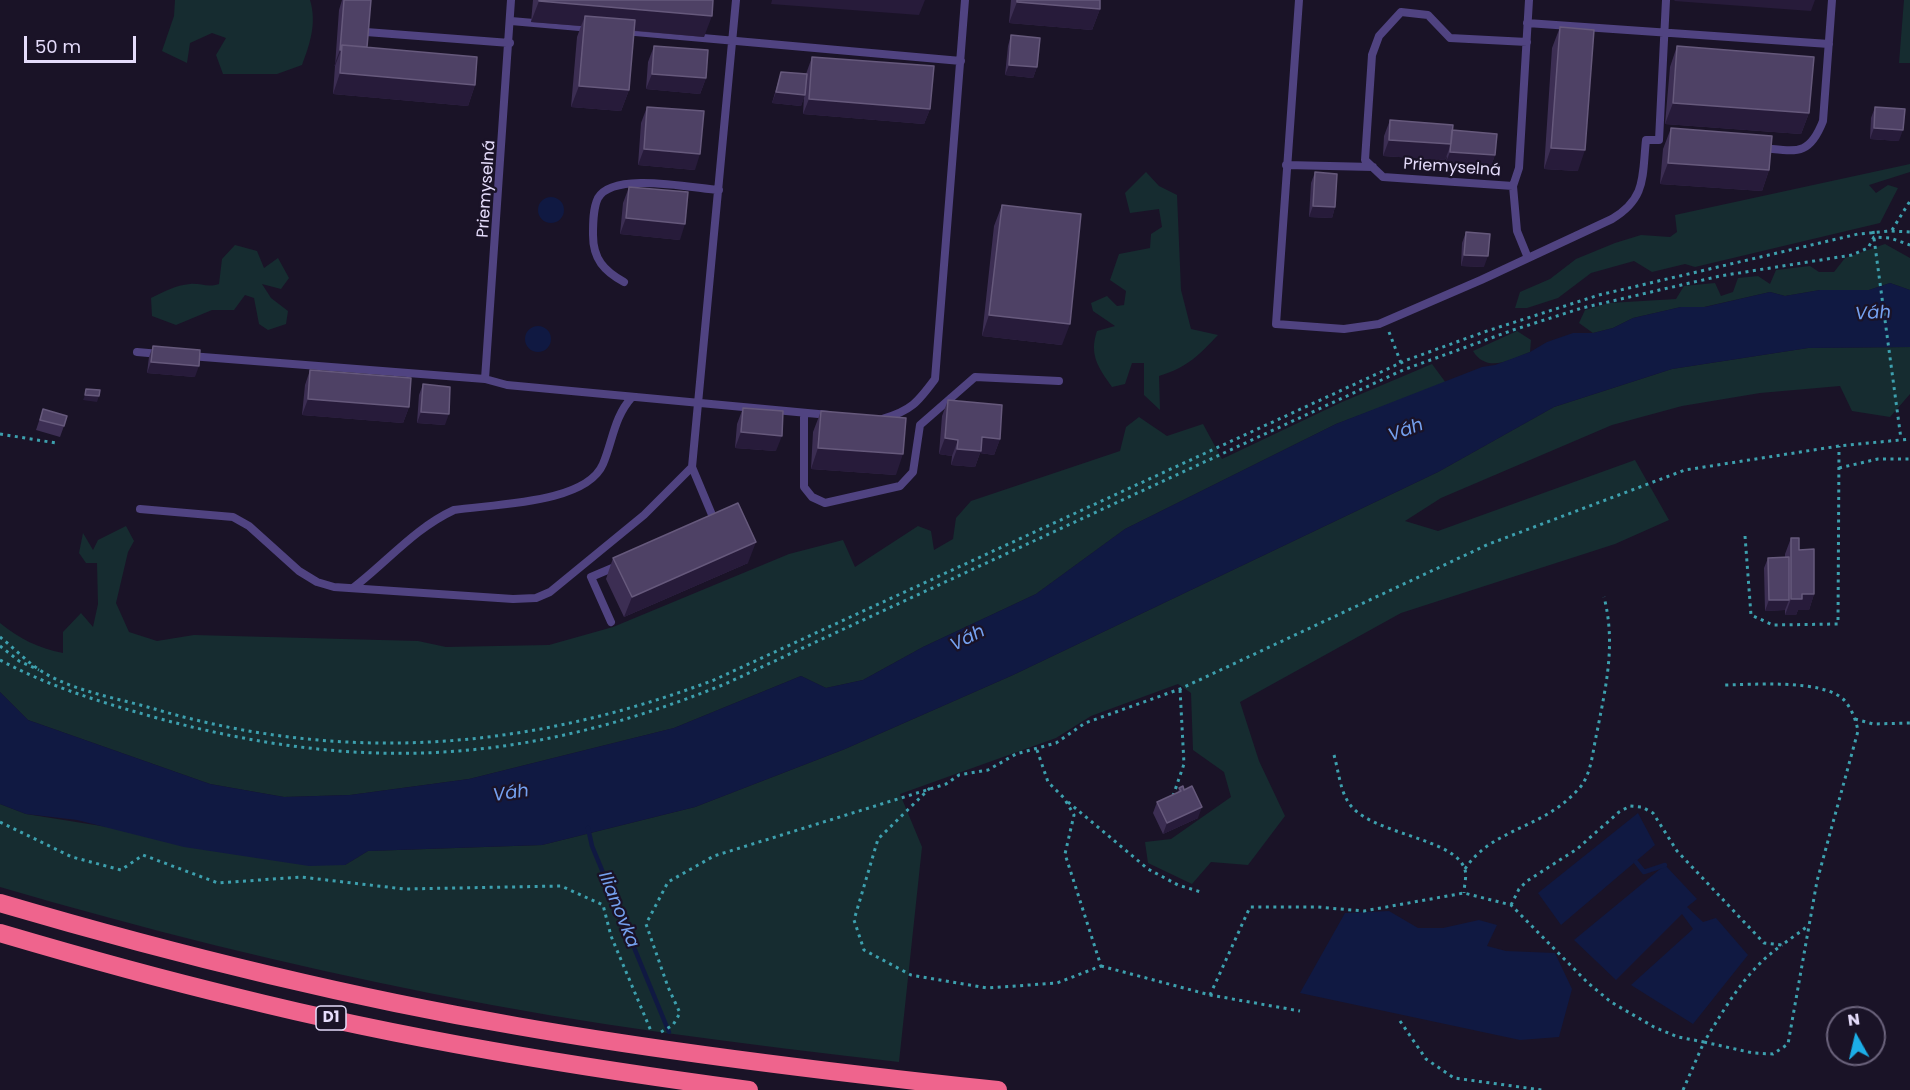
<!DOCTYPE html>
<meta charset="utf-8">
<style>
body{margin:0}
#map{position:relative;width:1910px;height:1090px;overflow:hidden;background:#1a1327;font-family:Poppins,sans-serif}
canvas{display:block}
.north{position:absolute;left:1826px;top:1006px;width:60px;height:60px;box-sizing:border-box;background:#1a1327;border:2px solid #6b637c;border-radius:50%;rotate:352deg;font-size:16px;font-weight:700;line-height:24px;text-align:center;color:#e5dcfb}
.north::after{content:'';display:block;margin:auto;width:21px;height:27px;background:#1caee7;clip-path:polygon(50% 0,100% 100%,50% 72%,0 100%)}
.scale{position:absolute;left:24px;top:36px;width:112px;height:27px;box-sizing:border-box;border:3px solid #e5dcfb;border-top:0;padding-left:8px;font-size:18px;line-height:21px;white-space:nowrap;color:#e5dcfb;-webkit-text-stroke:4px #1a1327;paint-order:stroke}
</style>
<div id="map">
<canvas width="1910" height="1090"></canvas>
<div class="north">N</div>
<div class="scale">50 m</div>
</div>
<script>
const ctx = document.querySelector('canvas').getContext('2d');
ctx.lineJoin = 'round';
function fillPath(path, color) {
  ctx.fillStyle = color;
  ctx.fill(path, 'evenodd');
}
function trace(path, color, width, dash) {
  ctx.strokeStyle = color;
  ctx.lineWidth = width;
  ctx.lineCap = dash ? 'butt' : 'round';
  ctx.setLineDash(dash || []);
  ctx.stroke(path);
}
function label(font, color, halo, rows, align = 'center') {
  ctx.font = font + ' Poppins,sans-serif';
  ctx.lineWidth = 4.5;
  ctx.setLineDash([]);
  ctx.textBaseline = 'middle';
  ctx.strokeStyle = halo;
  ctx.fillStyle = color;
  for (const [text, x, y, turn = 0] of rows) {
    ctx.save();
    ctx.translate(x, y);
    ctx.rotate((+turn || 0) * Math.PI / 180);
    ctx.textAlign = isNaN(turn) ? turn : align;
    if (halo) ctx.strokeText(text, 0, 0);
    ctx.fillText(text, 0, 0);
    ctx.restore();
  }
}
fillPath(new Path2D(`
 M175,0H310C317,23 310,44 302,65L277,74H223L216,55L226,38L212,33L190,43L187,63L162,51L174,16Z
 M1904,0H1910V63H1899Z
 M1910,164V172L1869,185L1876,193L1888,185L1898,188L1880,223L1695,267L1685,264L1652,272L1634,261L1591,273L1558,298L1527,308H1515L1520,292L1550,279L1576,259L1615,243L1641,235L1670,237L1677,232L1675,215Z
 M1146,172L1159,186L1177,195L1181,290L1191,329L1218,335C1198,356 1188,367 1159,376L1160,410L1144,395V363H1132L1125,384L1112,387C1098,367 1089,355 1097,331L1115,326L1093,311L1091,303L1107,296L1117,306L1124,305L1126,291L1110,280L1119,254L1150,248L1151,234L1162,227L1159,209L1130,213L1125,193Z
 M1885,244L1910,258V290L1890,283L1869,290H1820L1785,296L1770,292L1704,307H1681L1633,318L1613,328L1593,333L1579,323L1585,310L1609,303L1676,299L1684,286L1715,283L1721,296L1733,292L1738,278L1758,276L1770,284L1776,270L1810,266L1819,272H1834L1845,258Z
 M235,245L257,251L264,268L278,258L289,278L281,289L262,284L271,298L288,311L286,324L268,330L259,324L254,298L245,295L234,310H212L176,325L152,316L151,298C163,292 176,285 190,284C201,283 207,288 219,284L222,259Z
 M1517,331L1531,340L1530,352C1511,359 1487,374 1473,351Z
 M1910,347V394L1890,417L1852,411L1840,386L1760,393L1682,406L1612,425L1441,498L1405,521L1438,531L1635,460L1669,520L1615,544L1401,613L1240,702L1259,761L1285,816L1248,865L1211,862L1192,884L1148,863L1145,842L1171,839L1231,797L1224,772L1193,750L1191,693L1178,684L1091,716L1056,738L900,794L922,847L899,1062C744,1044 588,1025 434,994C288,965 143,929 0,887V804L26,814L345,865L368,851L542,845L695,807L845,749L1013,675L1438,472L1554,407L1672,369L1808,348Z
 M1432,364L1446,383L1336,424L1125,529L1036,594L923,647L863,680L826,688L801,676L674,728L469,779L350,795L284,797L210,784L28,720L0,692V623C20,639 38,648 63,653V632L81,613L93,627L98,604L97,563H86L79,553L83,533L93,550L98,540L126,526L134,541L128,552L116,603L129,632L157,641L194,635L418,641L446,647L549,645L613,627L789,554L843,540L855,567L918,526L931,531L934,550L953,539L956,518L971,501L1120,451L1126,427L1139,417L1167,436L1203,424L1222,459L1342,402Z`), '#162c30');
fillPath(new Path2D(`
 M538 210a13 13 0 1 1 26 0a13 13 0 1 1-26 0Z
 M1890,283L1910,290V347L1808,348L1672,369L1554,407L1438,472L1013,675L845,749L695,807L542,845L368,851L345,865L309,866L184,847L77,820L26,814L0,804V692L28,720L210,784L284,797L350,795L469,779L674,728L801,676L826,688L863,680L923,647L1036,594L1125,529L1336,424L1482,367L1495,365L1530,352L1547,342L1573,333H1593L1613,328L1633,318L1681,307H1705L1770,292L1785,296L1820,290H1869Z
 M525 339a13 13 0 1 1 26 0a13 13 0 1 1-26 0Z
 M1638,813L1655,845L1561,925L1538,893Z
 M1665,865L1697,899L1687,907L1703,922L1716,918L1748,955L1693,1024L1631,985L1693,929L1682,914L1616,980L1574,940Z
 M1389,911L1418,928H1443L1479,920L1497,925L1487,946L1506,951L1555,953L1572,989L1559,1037L1520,1040L1300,993L1345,913Z`), '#101942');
trace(new Path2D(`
 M588,828L592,846L669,1032
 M1636,862L1644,872L1665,865`), '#101942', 4.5);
trace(new Path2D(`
 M1892,230L1910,201
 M1873,231L1901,439
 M1389,332L1401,363
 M0,434L56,443
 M1839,468L1878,459H1910
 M1745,536L1751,615L1773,625L1838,624L1839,446
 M0,637C15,649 30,665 46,674C80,693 122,699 158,710C349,765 531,749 714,680L1407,360L1484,332L1599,295L1858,234L1891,231L1910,232
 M0,646L19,661L39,670
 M0,660C52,688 101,702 157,718C363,774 527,764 725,684L1403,370L1513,330L1582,308L1720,276L1852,255L1868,248L1874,237L1890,238L1910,245
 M1855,719L1873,724L1910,723
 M1334,755C1338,769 1340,788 1347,800C1365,835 1455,836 1465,870C1467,876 1464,886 1464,893
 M930,788L878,839L854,920L864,950L911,975L987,988L1057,983L1101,966L1065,854L1074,815L1064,798L1048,782L1037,750
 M1173,796L1184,764L1180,689
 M1068,802L1148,869L1178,885L1201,892
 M0,822L72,857L121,870L143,855L218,883L301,877L404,889L561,886L603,905L611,936L651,1031
 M1465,869C1485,838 1520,831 1551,812C1562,805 1574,795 1582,785C1592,770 1593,749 1597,732C1606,686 1616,644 1604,597
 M1511,905L1519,889L1527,881L1577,849L1619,812L1630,806L1642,807L1653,813L1677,851L1764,943L1782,945L1808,926
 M1101,966L1210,995L1300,1011
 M1210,995L1250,907H1317L1364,911L1464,893L1511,905L1588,983L1611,1002L1654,1027L1678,1037L1704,1042C1727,1005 1746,970 1782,945
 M1400,1021L1426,1059L1454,1078L1542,1090
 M661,1032L673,1025L680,1013L668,987L646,924L668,882L714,856L946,784L959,775L988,770L1016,754L1056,743L1085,723L1180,689L1489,544L1685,470L1839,446L1910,439
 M1683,1090L1704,1042L1753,1053L1773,1054L1788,1044L1817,881L1858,731C1856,720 1852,710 1845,701C1824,678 1751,685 1721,685`), '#3da0ae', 3, [3, 4.5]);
trace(new Path2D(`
 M1299,0L1276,324L1344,329L1379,324L1481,280L1612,219C1647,198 1642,176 1646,140H1659L1666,0
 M511,21L591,28
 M1527,23L1829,44
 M624,31L961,61
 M366,32L510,43
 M1527,42L1450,38L1428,15L1401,12L1379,36L1372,55L1365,160L1383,177L1513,186L1519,168L1529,0
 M1762,148C1796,151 1809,157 1823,121L1832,0
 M1286,165L1373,167
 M1513,186L1517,231L1528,258
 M624,282C604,271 593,259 593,235C593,223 593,208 598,198C613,171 692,188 719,190
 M137,352L160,354
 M190,356L485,379L507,385L829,415
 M485,379L511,0
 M804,413V487L812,497L825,503L900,486L913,472L920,425L975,377L1059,381
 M882,419C911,411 918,402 935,379L965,0
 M692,467L715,522L713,523
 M140,509L233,517L249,526L299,571L317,582L334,587L513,599L536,598L550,592L644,515L692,467L736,0
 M353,588C387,562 415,528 454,510C493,504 586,504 603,464C613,440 614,417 632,397
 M611,622L591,577L617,566`), '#504381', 8);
trace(new Path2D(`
 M0,903C170,953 342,996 517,1026C677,1054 837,1073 998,1090
 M0,933C78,956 157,978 236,997C404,1039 577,1067 749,1090`), '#ef648d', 18);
fillPath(new Path2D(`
 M342,0H371L367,47L475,85L468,106L333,94L339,10Z
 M533,0H713L704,37L634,31L629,90L621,111L571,107L577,37L581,26L531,22Z
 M1011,0H1100V9L1092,30L1009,23Z
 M1560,27L1578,171L1544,169L1552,48Z
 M1011,35L1037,67L1033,78L1005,75L1008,46Z
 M654,46L706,78L700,94L646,89L648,62Z
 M1677,46L1809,113L1801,134L1665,124L1670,67Z
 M812,57L930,109L924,124L803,114L804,97L801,106L772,103L781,72L806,74Z
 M647,107L695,170L638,165L641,123Z
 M1875,107L1899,141L1870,139L1871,118Z
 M1390,120L1452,130L1495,155L1491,166L1446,162L1447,156L1445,160L1383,156L1384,136Z
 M1671,128L1769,170L1762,191L1660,184L1663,149Z
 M1315,172L1335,207L1332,218L1309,217L1311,183Z
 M629,187L680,240L620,234L623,203Z
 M1002,205L1062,345L982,336L994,226Z
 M1466,232L1484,267L1461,266L1462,243Z
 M153,346L195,377L147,373L149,357Z
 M310,370L409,407L403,423L302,415L305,385Z
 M423,384L445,425L417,423L419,395Z
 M948,400L1000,439L994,455L980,453L975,467L951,465L952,456L939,454L942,416Z
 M743,408L776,451L735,448L737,424Z
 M43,409L64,426L60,437L36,430Z
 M821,411L896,475L811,469L813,432Z
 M1791,538L1799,550L1814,594L1809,610H1798L1796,615H1785V610L1765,611L1764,568L1768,558L1785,557V554Z
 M613,558L748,563L624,617L606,579Z
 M1179,788L1198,818L1163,834L1153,813L1157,802L1178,793Z`), '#3c2e53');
fillPath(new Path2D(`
 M772,0H925L919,15L771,4Z
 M1675,0H1815L1811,11L1674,1Z
 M539,1L712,16L704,37L584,26L585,16L581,26L531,22Z
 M1017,2L1100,9L1092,30L1009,23Z
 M340,50H341L335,66H334Z
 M1009,65L1037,67L1033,78L1005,75Z
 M340,73L475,85L468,106L333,94Z
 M652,74L706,78L700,94L646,89Z
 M579,86L629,90L621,111L571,107Z
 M776,92L805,95L801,106L772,103Z
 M809,99L930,109L924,124L803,114Z
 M1673,103L1809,113L1801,134L1665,124Z
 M1874,128L1903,130L1899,141L1870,139Z
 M1389,140L1451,144L1445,160L1383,156Z
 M1551,148L1585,150L1578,171L1544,169Z
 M644,149L700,154L695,170L638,165Z
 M1450,152L1495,155L1491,166L1446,162Z
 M1668,163L1769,170L1762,191L1660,184Z
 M1313,206L1335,207L1332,218L1309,217Z
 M626,218L685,224L680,240L620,234Z
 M1464,255L1488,256L1484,267L1461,266Z
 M989,315L1070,324L1062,345L982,336Z
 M151,362L199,366L195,377L147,373Z
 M85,395L99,396L97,402L83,400Z
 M308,399L409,407L403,423L302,415Z
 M421,412L449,414L445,425L417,423Z
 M741,432L782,436L776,451L735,448Z
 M982,437L1000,439L994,455L980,453L975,467L951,465L957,449Z
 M945,438L958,440L952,456L939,454Z
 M818,448L903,454L896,475L811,469Z
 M756,542L748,563L624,617L632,597Z
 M1802,594H1814L1809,610H1798L1796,615H1785L1791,599Z
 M1769,600H1789L1785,610L1765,611Z
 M1202,807L1198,818L1163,834L1167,823Z`), '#271b3a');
const building = new Path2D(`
 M344,0H371L367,47L342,45L341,50H340Z
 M539,0H713L712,16L539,1Z
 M1017,0H1100V9L1017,2Z
 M585,16L635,20L629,90L579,86Z
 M1560,27L1594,30L1585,150L1551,148Z
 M1011,35L1040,38L1037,67L1009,65Z
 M342,45L477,57L475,85L340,73Z
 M654,46L708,50L706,78L652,74Z
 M1677,46L1814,57L1809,113L1673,103Z
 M812,57L934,66L930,109L809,99Z
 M781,72L807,74L805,95L776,92Z
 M647,107L704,111L700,154L644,149Z
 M1875,107L1905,109L1903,130L1874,128Z
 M1390,120L1453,125L1451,144L1389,140Z
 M1671,128L1772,136L1769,170L1668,163Z
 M1452,130L1497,134L1495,155L1450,152Z
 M1315,172L1337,174L1335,207L1313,206Z
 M629,187L688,192L685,224L626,218Z
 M1002,205L1081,214L1070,324L989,315Z
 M1466,232L1490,234L1488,256L1464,255Z
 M153,346L200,350L199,366L151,362Z
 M310,370L411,378L409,407L308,399Z
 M423,384L450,387L449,414L421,412Z
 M86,389L100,390L99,396L85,395Z
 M948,400L1002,405L1000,439L982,437L981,451L957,449L958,440L945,438Z
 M743,408L783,411L782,436L741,432Z
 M43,409L67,416L64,426L40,420Z
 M821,411L906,418L903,454L818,448Z
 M738,503L756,542L632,597L613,558Z
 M1791,538H1799V550L1814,549V594H1802V599H1791Z
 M1789,557V600H1769L1768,558Z
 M1183,786L1184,790L1192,786L1202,807L1167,823L1157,802L1181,791L1179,788Z`);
fillPath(building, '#4e4165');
trace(building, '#66597c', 1.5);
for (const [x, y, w] of [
 [331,1018,30]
]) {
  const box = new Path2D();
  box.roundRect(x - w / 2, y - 12, w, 24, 4.5);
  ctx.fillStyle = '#1a1327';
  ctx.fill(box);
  trace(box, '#e5dcfb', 1.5);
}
label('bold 15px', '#e5dcfb', null, [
 ["D1",331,1018]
]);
label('16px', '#e5dcfb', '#1a1327', [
 ["Priemyselná",1452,168,4],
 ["Priemyselná",487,189,-86]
]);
label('italic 18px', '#75a1f0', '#1a1327', [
 ["Váh",1873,314,-3],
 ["Váh",1406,431,-20],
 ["Váh",968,639,-27],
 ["Váh",511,794,-8],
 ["Ilianovka",618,910,68]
]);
</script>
